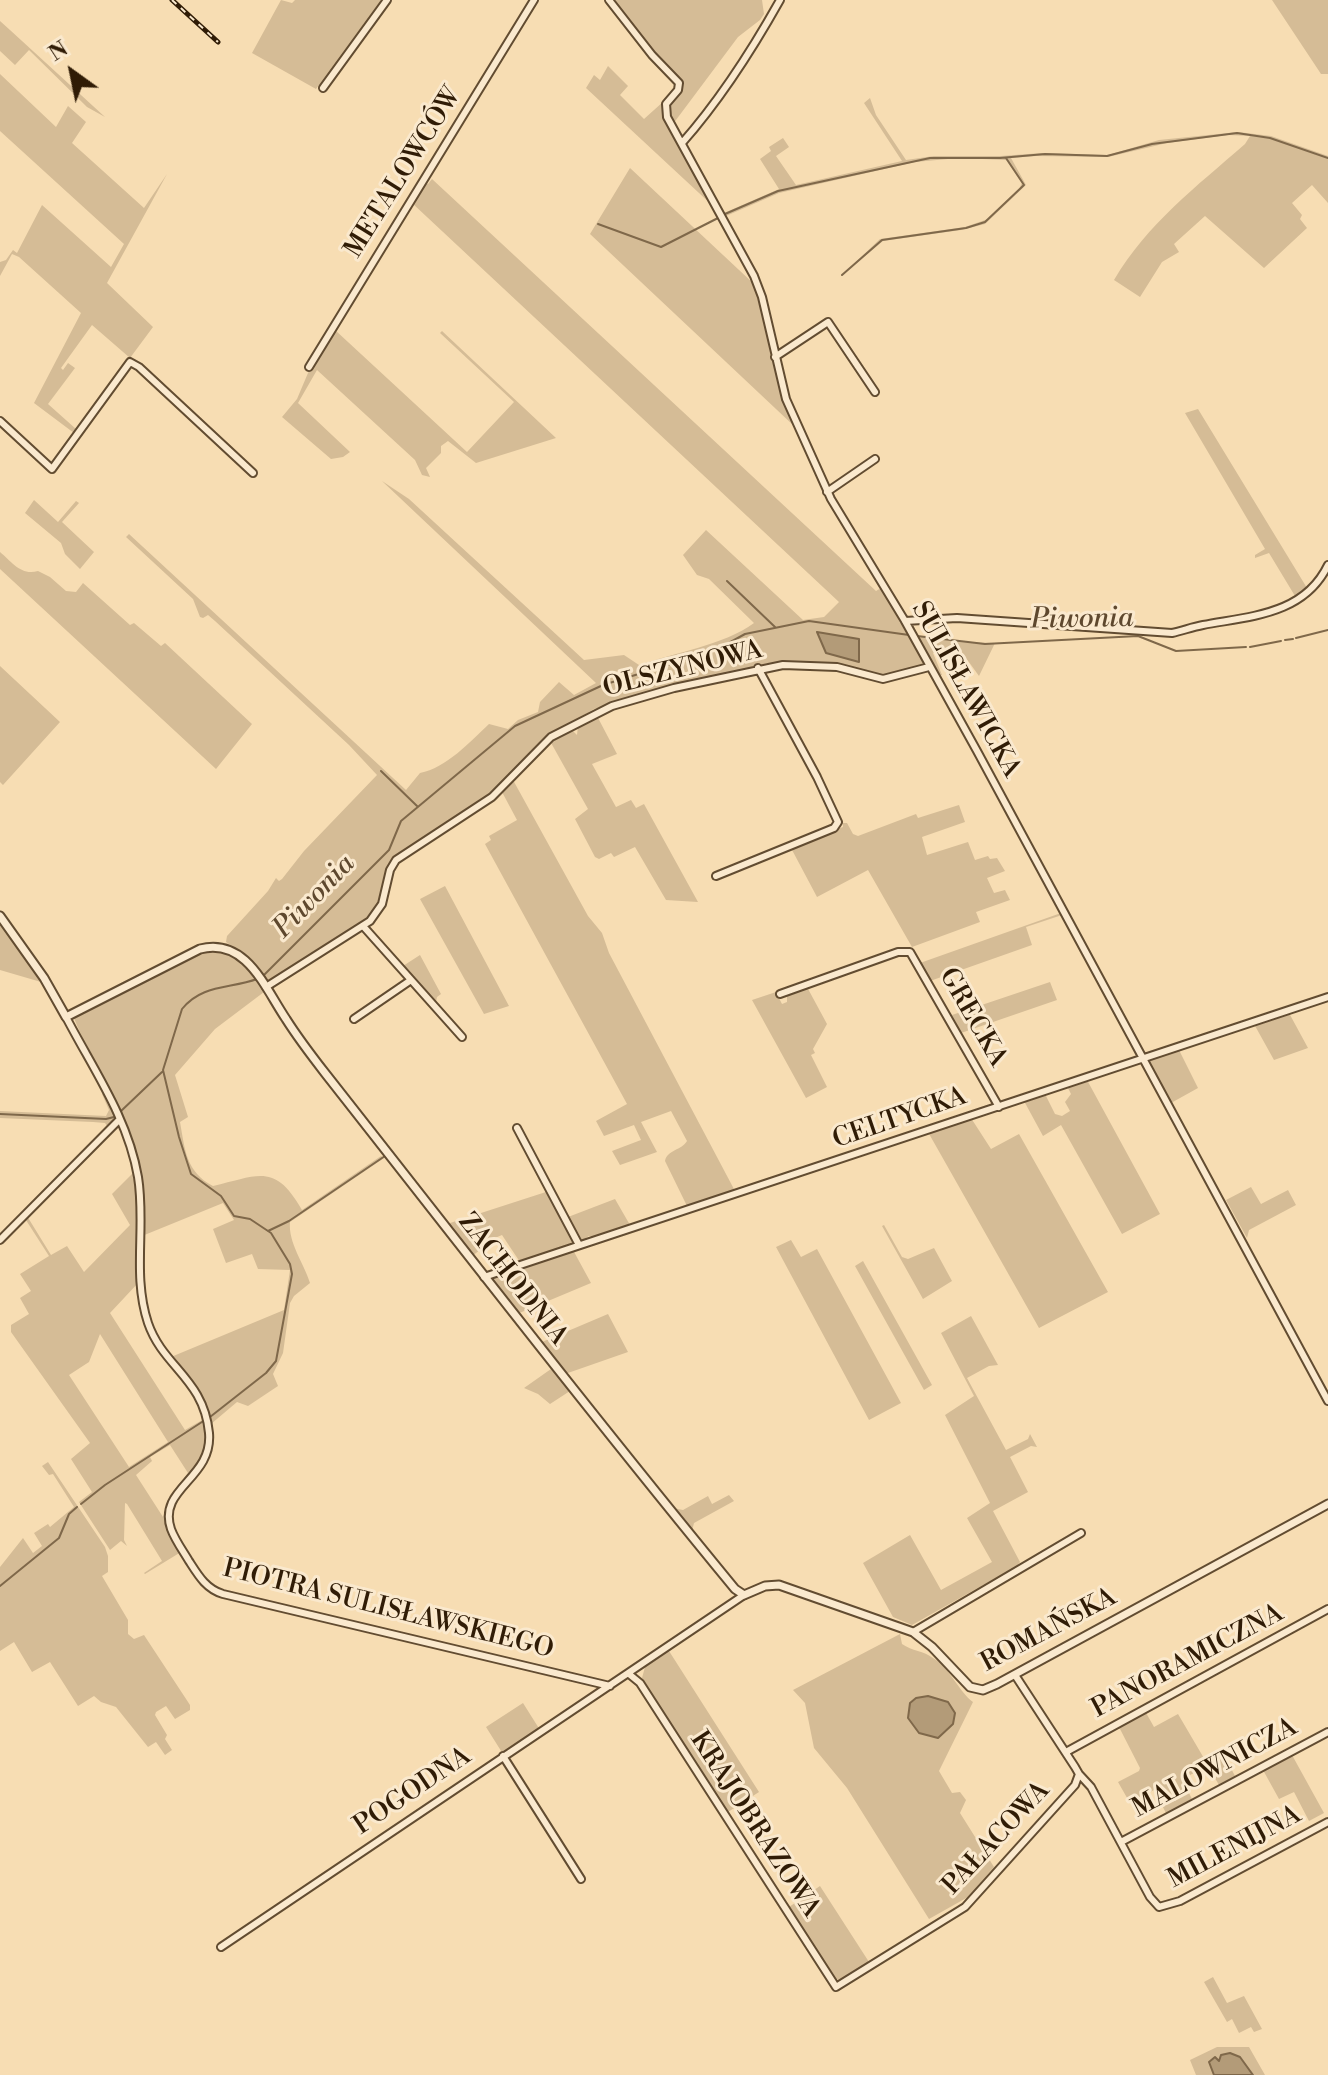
<!DOCTYPE html>
<meta charset="utf-8">
<style>
body{margin:0}
#map{position:relative;width:1328px;height:2075px;overflow:hidden;background:#f7ddb3;font-family:"Libre Bodoni",serif}
canvas{display:block}
.north{position:absolute;left:32px;top:32px;width:80px;height:80px;-webkit-text-stroke:6px #fae9ce;paint-order:stroke;rotate:327deg;font-size:22px;font-weight:700;line-height:32px;text-align:center;color:#301c06}
.north::after{content:'';display:block;margin:auto;width:28px;height:36px;background:#301c06;clip-path:polygon(50% 0,100% 100%,50% 72%,0 100%)}
</style>
<div id="map">
<canvas width="1328" height="2075"></canvas>
<div class="north">N</div>
</div>
<script>
const ctx = document.querySelector('canvas').getContext('2d');
ctx.lineJoin = 'round';
function fillPath(path, color) {
  ctx.fillStyle = color;
  ctx.fill(path, 'evenodd');
}
function trace(path, color, width, dash) {
  ctx.strokeStyle = color;
  ctx.lineWidth = width;
  ctx.lineCap = dash ? 'butt' : 'round';
  ctx.setLineDash(dash || []);
  ctx.stroke(path);
}
function label(font, color, halo, rows, align = 'center') {
  ctx.font = font + ' "Libre Bodoni",serif';
  ctx.lineWidth = 6;
  ctx.setLineDash([]);
  ctx.textBaseline = 'middle';
  ctx.strokeStyle = halo;
  ctx.fillStyle = color;
  for (const [text, x, y, turn = 0] of rows) {
    ctx.save();
    ctx.translate(x, y);
    ctx.rotate((+turn || 0) * Math.PI / 180);
    ctx.textAlign = isNaN(turn) ? turn : align;
    if (halo) ctx.strokeText(text, 0, 0);
    ctx.fillText(text, 0, 0);
    ctx.restore();
  }
}
fillPath(new Path2D(`
 M281,0L292,3L295,0H381L316,89L252,53Z
 M616,0H762L764,14L760,20L738,37L673,124L668,105L681,90L682,83L656,57L616,5Z
 M1272,0H1328V74H1321Z
 M0,21L10,30L105,117L87,107L29,50L15,65L0,51Z
 M608,66L628,86L620,95L644,119L664,101L713,206L586,88L594,75L600,80Z
 M0,74L56,127L68,106L86,122L72,143L144,208L167,174L107,283L153,327L130,358L92,325L61,368L63,370L68,363L75,368L48,404L76,429L74,433L34,403L81,313L19,257L12,254L0,276V262L6,260L13,250L17,253L42,205L111,267L124,244L0,131Z
 M870,98L876,115L906,160L934,156H1001L1042,153L1108,155L1159,140L1238,132L1271,136L1328,156V203L1312,185L1292,203L1302,215L1300,219L1307,228L1264,268L1205,216L1174,244L1179,252L1162,262L1140,297L1114,280C1148,223 1196,187 1245,144L1250,136L1228,135L1167,143L1108,157L1036,156L1011,158L1026,185L985,224L961,230L883,241L840,277L880,239L965,227L988,219L1018,191L1022,183L1006,160L959,158L915,162L779,193L726,216L724,213L779,189L760,159L771,151L769,147L783,138L789,147L776,156L796,185L902,161L864,103Z
 M630,168L754,284C770,331 774,379 793,425L590,234Z
 M432,179L876,591L881,588L910,635L959,642L995,643L979,676L958,647L933,653L942,675L936,676L929,663L881,676L833,663H769L665,687L594,709L547,737L492,795L396,857L379,902L368,919L268,981L250,959L226,942L227,936L268,891L276,878L279,881L282,879L304,851L377,775L349,745L215,621L208,615L203,618L200,617L193,599L126,537L129,534L406,790L420,773C446,768 470,742 489,724L508,729L518,720L538,712L540,702L559,682L574,695L596,683L382,481L409,499L584,660L624,655L639,665C674,653 724,645 754,623L709,579L697,575L683,555L706,530L803,620L824,617L839,602L412,203L425,182L428,184ZM817,632L859,639V662L826,653Z
 M335,330L467,452L514,402L440,333L442,331L556,438L476,463L448,441L441,446V453L426,468L430,477L422,475L415,460L317,370L298,403L350,452L343,457L331,459L282,417L297,399L308,373Z
 M1198,409L1307,588L1295,596L1269,553L1255,558V555L1265,549L1185,413Z
 M34,500L58,522L76,501L79,503L62,522L94,552L80,569L65,554L61,543L25,513Z
 M0,552C12,562 21,576 38,571L50,577L66,591L76,592L83,583L130,625L134,623L161,646L165,643L252,724L216,769L0,569Z
 M0,666L60,722L3,785L0,782Z
 M597,716L617,754L592,764L616,807L631,800L636,808L644,804L698,902L666,900L635,847L614,857L611,853L599,859L595,857L575,819L588,809L550,741L570,728L577,735L578,726Z
 M513,780L588,916L602,933L609,953L735,1191L687,1206L665,1161C667,1150 682,1150 687,1141L671,1111L641,1122L657,1152L620,1165L612,1151L641,1140L634,1125L604,1136L596,1121L627,1104L485,844L491,840L489,836L517,820L502,792Z
 M959,805L965,822L922,837L927,855L968,842L975,860L988,856L990,859L997,858L1005,871L987,878L994,893L1005,890L1010,900L976,912L980,922L912,947L868,870L817,897L791,848L843,827V823H847L853,834L858,836L916,814L918,818Z
 M445,886L509,1006L484,1014L420,899Z
 M1061,913L1062,915L1026,927L1032,945L930,981L920,963Z
 M0,923L41,982L0,970Z
 M220,949C244,961 250,970 264,992L215,1029L175,1075L188,1117L180,1122C185,1150 186,1172 213,1186C260,1175 275,1163 302,1210L381,1156L384,1158L290,1222C288,1243 304,1263 310,1283L294,1296L290,1303L283,1353L273,1374L278,1386L248,1406L237,1402L211,1424L198,1389L171,1357L284,1310L290,1270L258,1269L252,1254L226,1263L213,1229L234,1220L223,1203L142,1236C143,1182 128,1128 105,1080C95,1059 82,1040 74,1018L195,956Z
 M420,955L441,994L437,997L436,1002L403,966Z
 M1050,982L1057,1000L961,1033L952,1015Z
 M807,987L827,1024L813,1049L815,1053L811,1055L827,1087L806,1098L752,1000L776,992L782,1004L787,1002V995Z
 M1289,1013L1308,1048L1274,1060L1254,1024Z
 M1178,1048L1198,1088L1171,1103L1149,1059Z
 M1087,1080L1160,1214L1122,1234L1061,1125L1043,1136L1024,1101L1045,1094L1055,1114L1062,1116L1070,1111L1065,1102L1071,1094L1067,1086Z
 M102,1094H106C112,1108 119,1116 108,1127L105,1123L93,1122L0,1118V1111L106,1116L109,1110Z
 M971,1118L991,1149L1019,1134L1108,1292L1039,1328L928,1132Z
 M133,1173L138,1210L139,1282L110,1313L185,1430L204,1419C213,1461 189,1480 168,1512L181,1552L145,1574L144,1573L162,1561L127,1504L125,1503L124,1540L127,1546L121,1541L110,1550L79,1502L92,1492L71,1459L90,1443L11,1332V1325L29,1314L20,1298L31,1291L20,1274L49,1256L24,1217L27,1216L51,1255L67,1246L84,1272L130,1225L112,1194ZM100,1334L168,1442L129,1467L69,1375L89,1362ZM170,1445L188,1473L170,1495L163,1517L136,1475L152,1461L150,1457Z
 M1251,1187L1261,1204L1288,1190L1296,1205L1249,1230L1247,1238L1226,1200Z
 M549,1191L576,1243L520,1262L502,1235L495,1238L471,1257L447,1224Z
 M615,1199L630,1225L593,1237L589,1236L581,1241L568,1217Z
 M884,1225L902,1257L908,1259L934,1248L952,1281L923,1299L882,1226Z
 M791,1240L801,1257L817,1249L901,1403L869,1420L776,1247Z
 M573,1250L591,1283L517,1314L491,1280L492,1276Z
 M863,1261L932,1385L924,1390L855,1266Z
 M608,1314L628,1352L565,1374L542,1342Z
 M971,1316L998,1365L989,1366L967,1378L1006,1450L1028,1439L1030,1434L1037,1447L1031,1446L1010,1457L1028,1492L993,1511L1020,1562L1017,1566L912,1625L893,1617L863,1563L910,1535L941,1590L992,1562L967,1518L990,1503L945,1415L974,1396L941,1333Z
 M551,1369L570,1391L550,1404L538,1394L524,1388Z
 M48,1462L105,1547L108,1556V1572L102,1576L128,1620V1634L134,1639L144,1635L190,1705V1710L175,1719L166,1706L156,1712L155,1715L167,1735L165,1739L172,1750L165,1755L156,1742L148,1747L116,1707L101,1702L94,1696L78,1706L50,1662L32,1672L14,1642L0,1651V1567L23,1538L33,1553L42,1546L34,1533L48,1524L50,1527L74,1507L53,1474L49,1475L42,1466Z
 M729,1495L734,1501L694,1523L692,1531L673,1508L683,1510L708,1496L712,1504Z
 M900,1634L902,1644C912,1651 924,1651 933,1658C950,1668 959,1692 973,1702L939,1771L952,1793L960,1792L966,1800L960,1813L994,1867L968,1897L929,1919L847,1788L814,1748L805,1703L793,1690Z
 M669,1651L759,1792L728,1812L642,1678L645,1667Z
 M523,1703L540,1730L503,1754L486,1727Z
 M1145,1711L1154,1727L1178,1714L1205,1760L1222,1751L1235,1776L1219,1785L1208,1766L1182,1779L1192,1799L1166,1813L1154,1790L1130,1803L1118,1782L1139,1771L1140,1768L1120,1729L1116,1728Z
 M1292,1755L1324,1813L1309,1821L1294,1792L1279,1799L1263,1770Z
 M820,1886L869,1962L841,1980L836,1979L789,1907Z
 M1213,1977L1227,2003L1244,1996L1262,2029L1254,2032L1251,2027L1239,2033L1232,2019L1227,2022L1204,1982Z
 M1217,2047H1249L1265,2075H1196L1190,2060Z`), '#d5bc96');
const water = new Path2D(`
 M817,632L859,639V662L826,653Z
 M928,1696L948,1702L955,1713L953,1724L938,1738L919,1733L908,1718L910,1703L916,1698Z
 M1230,2053L1240,2057L1253,2075H1214L1209,2062L1215,2057L1219,2061L1221,2055Z`);
fillPath(water, '#b39b78');
trace(water, '#7f684a', 2);
trace(new Path2D(`
 M725,214L778,191L930,158H1000L1045,154L1107,156L1152,144L1237,133L1270,138L1328,158
 M598,224L661,247L718,218
 M842,275L882,240L966,228L985,222L1024,185L1006,158
 M727,581L775,627
 M917,636L985,644L1138,636L1176,651L1246,647
 M1296,638L1328,630
 M1285,640L1293,639
 M1250,647L1281,641
 M381,771L417,806
 M263,976L389,850L401,821L515,726L603,685L716,650L745,634L809,621L909,635
 M120,1112L162,1072
 M0,1114L106,1119L114,1117
 M268,1231L289,1221L385,1156
 M210,1417L266,1373L276,1361L292,1274L290,1264L271,1233L250,1219L234,1216L221,1196L191,1174L179,1137L163,1070L182,1009C202,984 230,989 257,979
 M81,1504L105,1485L205,1420
 M0,1586L59,1538L69,1514L77,1507`), '#7f684a', 2);
const minor = new Path2D(`
 M609,0L652,55L679,83L678,90L666,104L667,117L754,276L762,297L786,399L831,499L905,621L977,751L1328,1401
 M323,88L387,0
 M682,143C720,100 752,50 780,0
 M775,357L828,322L875,392
 M309,367L534,0
 M0,421L52,469L130,362L139,367L253,473
 M827,492L875,459
 M905,621L957,618L1172,633C1182,631 1192,627 1203,625C1250,616 1304,615 1328,565
 M716,876L834,828L838,822L817,777L758,668
 M363,926L462,1037
 M266,987L370,921L382,904L390,870L396,860L492,797L551,737L612,706L674,688L783,665L837,667L883,679L929,667
 M780,994L898,952H910L999,1107
 M66,1017C93,1069 128,1118 138,1177C146,1226 132,1275 148,1323C163,1367 204,1379 209,1433C213,1479 157,1488 171,1529C175,1540 183,1551 189,1561C198,1575 206,1589 223,1594L610,1686
 M354,1019L411,980
 M517,1128L579,1245
 M0,1240L119,1120
 M484,1277L1328,997
 M913,1632L1081,1533
 M629,1674L640,1683L836,1987L965,1907L1075,1785L1079,1774L1075,1767L1015,1675
 M1066,1752L1328,1609
 M503,1756L581,1879
 M1079,1774L1091,1787L1150,1897L1159,1907L1180,1901L1328,1822
 M1121,1842L1328,1732
 M221,1947L744,1595`);
const tertiary = new Path2D(`
 M0,916L44,978L66,1017L200,949C246,937 265,988 286,1019C298,1038 311,1055 325,1073C461,1246 595,1419 735,1589L744,1595L765,1586L779,1585L913,1632L932,1647L970,1687L983,1690L997,1684L1328,1504`);
trace(minor, '#624c31', 10);
trace(tertiary, '#624c31', 11);
trace(minor, '#fae9ce', 6);
trace(tertiary, '#fae9ce', 7);
const rail = new Path2D(`
 M172,0L218,42`);
trace(rail, '#301c06', 5);
trace(rail, '#fae9ce', 2, [6]);
label('26px', '#301c06', '#fae9ce', [
 ["METALOWCÓW",404,173,-58],
 ["OLSZYNOWA",683,670,-14],
 ["SULISŁAWICKA",965,690,61],
 ["GRECKA",972,1018,60],
 ["CELTYCKA",900,1119,-19],
 ["ZACHODNIA",512,1280,52],
 ["PIOTRA SULISŁAWSKIEGO",388,1610,14],
 ["ROMAŃSKA",1049,1631,-28],
 ["PANORAMICZNA",1188,1662,-28],
 ["MALOWNICZA",1215,1769,-28],
 ["POGODNA",413,1792,-34],
 ["KRAJOBRAZOWA",754,1825,57],
 ["PAŁACOWA",997,1839,-47],
 ["MILENIJNA",1235,1848,-28]
]);
label('italic 28px', '#5e482e', '#fae9ce', [
 ["Piwonia",1082,620,-1],
 ["Piwonia",315,897,-46]
]);
</script>
